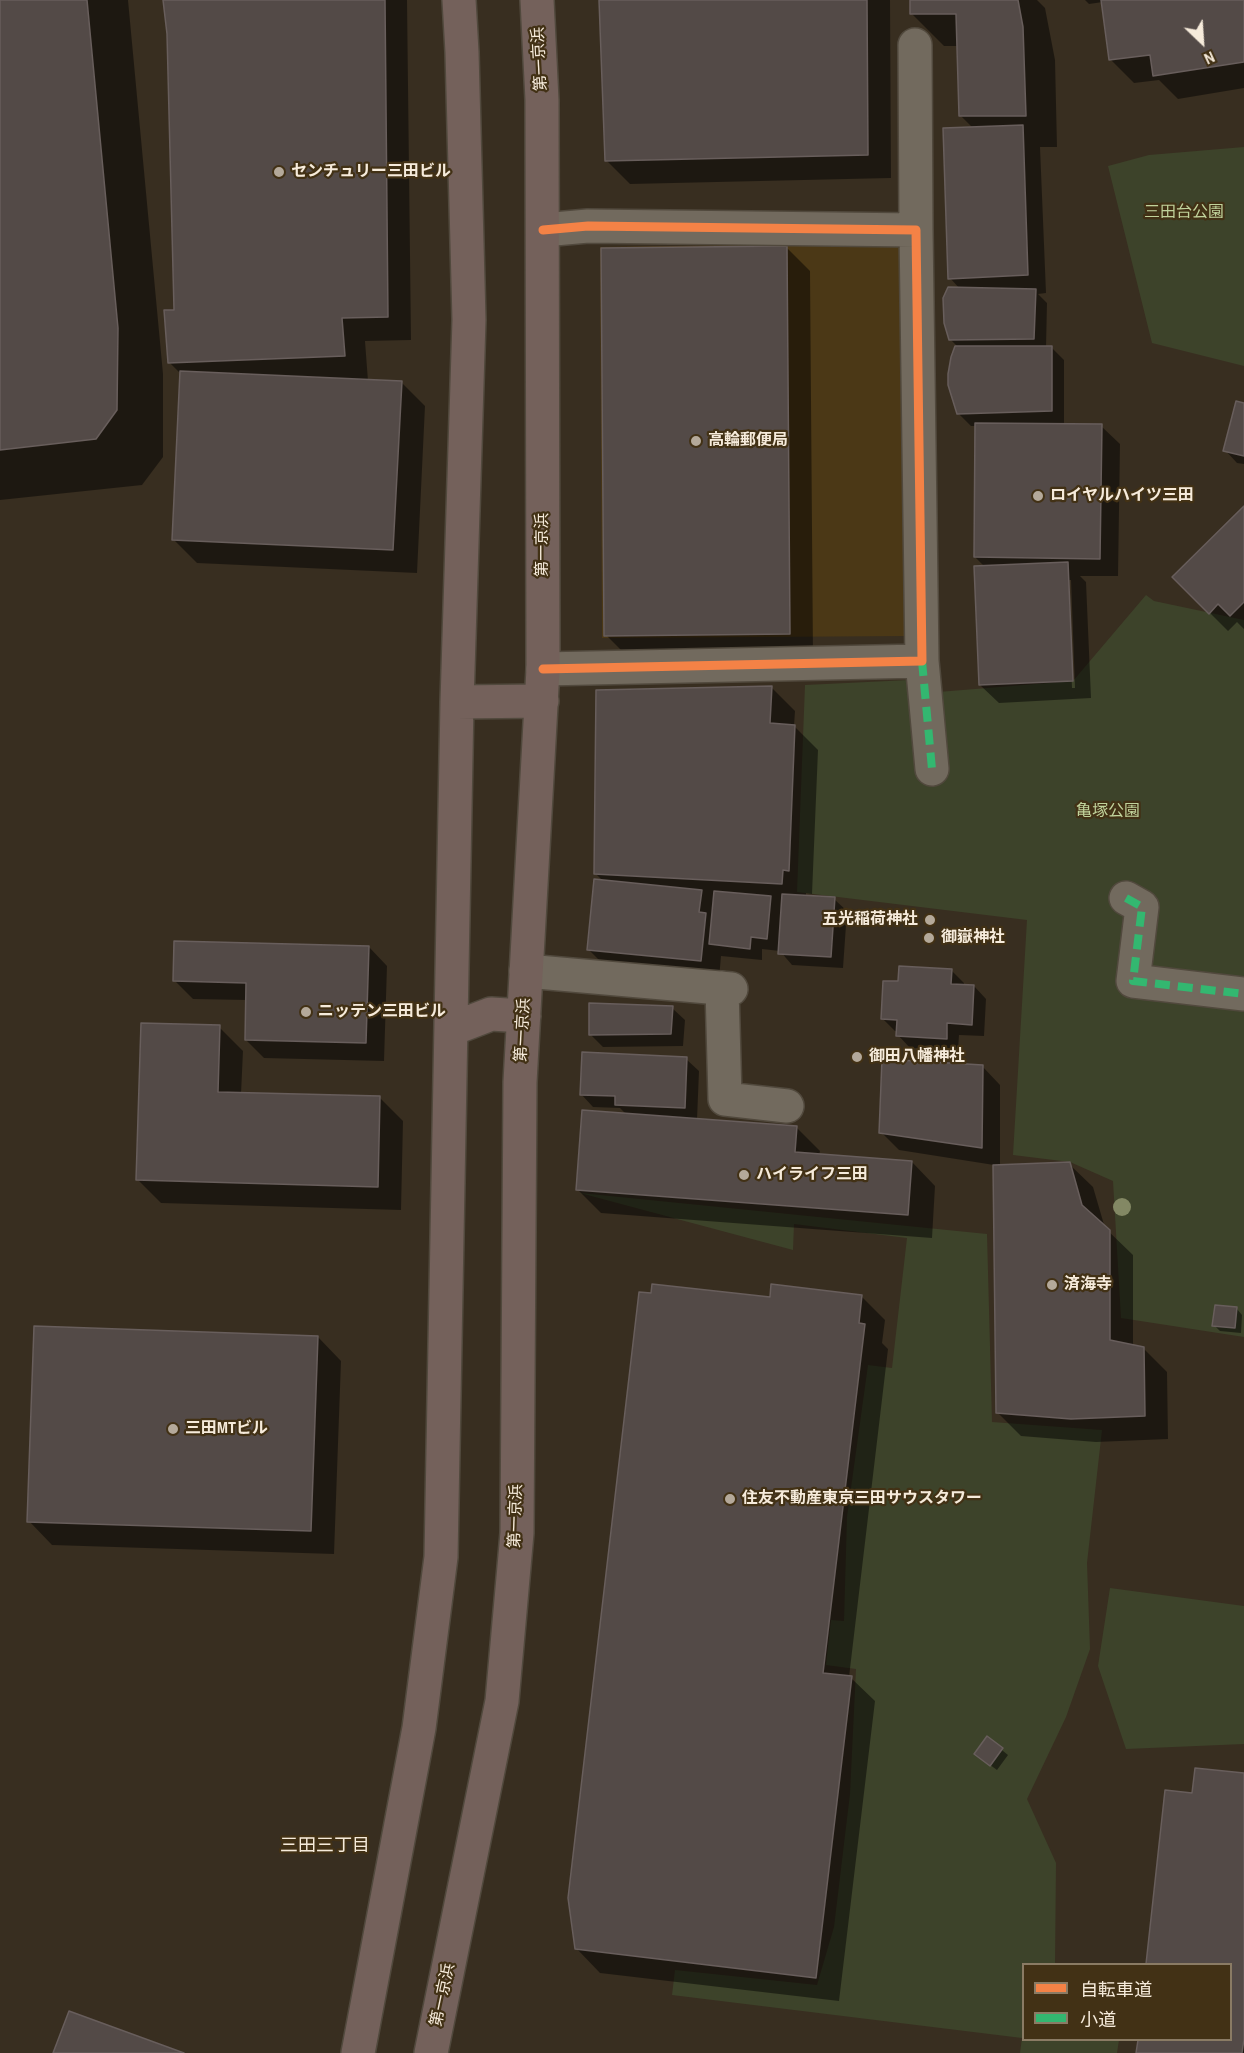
<!DOCTYPE html>
<meta charset="utf-8">
<style>
body{margin:0}
#map{position:relative;width:1244px;height:2053px;overflow:hidden;background:#382e20;font-family:"Archivo Narrow","Noto Sans JP",sans-serif}
canvas{display:block}
.legend{position:absolute;left:1022px;top:1963px;width:210px;height:78px;box-sizing:border-box;background:#423115;border:2px solid #8a7b64;margin:0;padding:8px 10px;list-style:none;font-size:18px;color:#f6ebdb}
.legend li{display:flex;align-items:center;gap:12px;height:30px}
.legend b{width:30px;border:2px solid #8a7b64}
.north{position:absolute;left:1172px;top:12px;width:60px;height:60px;-webkit-text-stroke:4px #423115;paint-order:stroke;rotate:155deg;font-size:16px;font-weight:700;line-height:24px;text-align:center;color:#f6ebdb}
.north::after{content:'';display:block;margin:auto;width:21px;height:27px;background:#f6ebdb;clip-path:polygon(50% 0,100% 100%,50% 72%,0 100%)}
</style>
<div id="map">
<canvas width="1244" height="2053"></canvas>
<ul class="legend">
<li><b style="height:8px;background:#f48246"></b>自転車道</li>
<li><b style="height:8px;background:#33b770"></b>小道</li>
</ul>
<div class="north">N</div>
</div>
<script>
const ctx = document.querySelector('canvas').getContext('2d');
ctx.lineJoin = 'round';
function fillPath(path, color) {
  ctx.fillStyle = color;
  ctx.fill(path, 'evenodd');
}
function trace(path, color, width, dash) {
  ctx.strokeStyle = color;
  ctx.lineWidth = width;
  ctx.lineCap = dash ? 'butt' : 'round';
  ctx.setLineDash(dash || []);
  ctx.stroke(path);
}
function label(font, color, halo, rows, align = 'center') {
  ctx.font = font + ' "Archivo Narrow","Noto Sans JP",sans-serif';
  ctx.lineWidth = 4.5;
  ctx.setLineDash([]);
  ctx.textBaseline = 'middle';
  ctx.strokeStyle = halo;
  ctx.fillStyle = color;
  for (const [text, x, y, turn = 0] of rows) {
    ctx.save();
    ctx.translate(x, y);
    ctx.rotate((+turn || 0) * Math.PI / 180);
    ctx.textAlign = isNaN(turn) ? turn : align;
    if (halo) ctx.strokeText(text, 0, 0);
    ctx.fillText(text, 0, 0);
    ctx.restore();
  }
}
fillPath(new Path2D(`
 M901,243L911,636L602,638L600,247Z`), '#4b3816');
fillPath(new Path2D(`
 M1244,147V366L1152,343L1108,166L1149,155Z
 M1146,595L1154,601L1244,620V1337L1121,1318L1113,1181L1070,1162L1013,1155L1027,920L797,892L805,685L909,680L926,693L1073,681Z
 M580,1193L987,1234L992,1422L1102,1430L1087,1563L1090,1649L1066,1717L1027,1799L1056,1863L1055,1964H1024V2040H1119L1117,2053H1020L1022,2038L672,1995L675,1970L817,1985L834,1927L850,1794L856,1669L826,1665L831,1620L844,1621L847,1517L868,1365L892,1368L907,1238L794,1224L793,1250Z
 M1110,1588L1244,1606V1744L1126,1749L1098,1666Z`), '#3d432a');
fillPath(new Path2D(`
 M0,0H128L163,374V457L142,485L0,500Z
 M165,0H407L411,340L365,341L368,381L401,382L425,406L417,573L197,563L174,540L181,374L169,362L176,311L169,34Z
 M600,0H890L891,178L630,184L606,160Z
 M912,0H1037L1045,8L1055,60L1057,147H1040L1046,293L1038,294L1047,303L1046,348H1052L1064,360V425L1101,426L1120,444L1118,576H1080L1086,582L1091,698L999,703L980,685L985,567L975,557L977,426H971L958,413L957,346L950,339L960,289L950,278L973,128L961,116L958,46H944L912,14ZM1068,580H1071L1075,688H1072Z
 M1085,0H1244V88L1178,99L1159,80L1134,83L1110,59L1103,2L1089,4Z
 M786,247L810,271L813,657L630,659L606,635Z
 M1244,405V464L1237,463L1225,450Z
 M1244,508V629L1237,622L1228,631L1174,577Z
 M771,687L795,711L794,726L818,750L812,894L806,893V897L834,899L847,911L843,968L792,965L780,951L762,949V960L721,956L719,979L607,968L588,949L604,882L595,873Z
 M369,947L387,966L384,1061L264,1058L246,1040L247,1000L193,999L175,981Z
 M951,970L964,983V986H974L986,999L984,1036L959,1035L958,1050L910,1048L898,1035V1031H895L883,1019L899,983Z
 M672,1008L685,1020L683,1046L603,1047L591,1035Z
 M219,1027L243,1051L241,1094L380,1098L403,1121L401,1210L161,1203L138,1180Z
 M686,1059L699,1071L697,1120L796,1127L820,1151L819,1155L912,1162L935,1186L932,1238L601,1213L577,1189L627,1115L620,1108L593,1107L581,1094Z
 M982,1066L1000,1085V1166L1069,1164L1093,1187L1105,1228L1133,1255V1346L1143,1348L1167,1372L1168,1439L1096,1442L1021,1436L997,1412L994,1165L899,1150L881,1132Z
 M861,1296L885,1320L882,1343L888,1349L849,1677L851,1678L875,1701L839,2001L600,1973L577,1949L771,1299Z
 M1237,1309L1242,1315L1241,1333L1220,1331L1214,1325Z
 M318,1337L341,1361L334,1554L52,1545L29,1521Z
 M987,1738L1008,1755L997,1770L982,1759Z
 M1244,1775V2053H1138L1139,2040H1230V1964H1147L1167,1792L1194,1794Z`), '#0007');
const building = new Path2D(`
 M0,0H87L118,328L117,410L96,439L0,450Z
 M163,0H385L388,317L342,318L345,356L168,363L164,310H174L167,34Z
 M599,0H867L868,155L605,161Z
 M910,0H1018L1023,27L1026,116H959L956,14H910Z
 M1101,0H1244V62L1153,76L1150,55L1109,60Z
 M1023,125L1028,275L948,279L943,128Z
 M787,246L790,634L604,636L601,248Z
 M948,287L1036,289L1034,339L949,340L944,323L943,298Z
 M955,346H1052V411L957,414L948,385V374L951,357Z
 M180,371L402,381L393,550L172,540Z
 M1236,401L1244,403V456L1223,451Z
 M975,423L1102,424L1100,559L974,557Z
 M1244,506V602L1230,616L1218,604L1209,614L1172,577Z
 M1068,562L1073,681L979,685L974,566Z
 M772,686L770,723L795,725L789,871L783,870L782,884L594,874L596,690Z
 M594,879L702,890L699,912L706,913L701,961L587,950Z
 M714,891L771,896L767,939L751,937L750,949L709,944Z
 M782,894L835,897L831,957L778,954Z
 M174,941L369,946L366,1043L245,1040L246,983L173,981Z
 M899,966L952,969L951,984L974,985L972,1025L947,1023V1039L896,1036L897,1020L881,1019L883,981H898Z
 M589,1003L673,1006L671,1034L589,1035Z
 M141,1023L220,1025L218,1092L380,1096L378,1187L136,1180Z
 M582,1052L687,1057L685,1108L615,1105V1096L580,1095Z
 M882,1059L983,1065L982,1148L879,1133Z
 M582,1110L797,1126L795,1152L912,1161L908,1215L576,1190Z
 M1070,1162L1082,1205L1110,1230V1340L1144,1347L1145,1416L1071,1419L996,1413L993,1165Z
 M652,1284L770,1297L771,1284L862,1295L859,1323L865,1324L823,1673L852,1676L816,1978L575,1949L568,1898L639,1292L651,1293Z
 M1215,1305L1237,1307L1235,1328L1212,1326Z
 M34,1326L318,1336L311,1531L27,1522Z
 M987,1736L1003,1748L990,1766L974,1754Z
 M1195,1768L1244,1773V2039L1242,2053H1136L1138,2040H1230V1964H1146L1165,1790L1192,1793Z
 M69,2011L184,2053H53Z`);
fillPath(building, '#534a47');
trace(building, '#685e5c', 1.5);
const minor = new Path2D(`
 M915,45L916,230
 M543,230L588,226L916,230L922,661L543,669
 M922,661L932,769
 M1126,898L1142,907L1133,981L1244,994
 M526,971L731,989
 M722,988L725,1099L787,1106`);
const highway = new Path2D(`
 M457,702L542,701
 M452,1029L491,1014L524,1016
 M358,2053L419,1728L441,1557L457,702L469,320L462,52L459,0
 M431,2053L502,1701L517,1533L520,1082L543,669L542,100L537,0`);
trace(minor, '#51493d', 36);
trace(highway, '#51493d', 36);
trace(minor, '#726a5e', 33);
trace(highway, '#74615b', 33);
trace(new Path2D(`
 M922,661L932,769
 M1126,898L1142,907L1133,981L1244,994`), '#33b770', 8, [15, 8]);
trace(new Path2D(`
 M543,230L588,226L916,230L922,661L543,669`), '#f48246', 9);
ctx.fillStyle = '#838864';
for (const [x, y] of [
 [1122,1207]
]) {
  ctx.beginPath();
  ctx.arc(x, y, 9, 0, 2 * Math.PI);
  ctx.fill();
}
for (const [x, y, r, color] of [
 [279,172,6,"#b4a99a"],
 [696,441,6,"#b4a99a"],
 [1038,496,6,"#b4a99a"],
 [930,920,6,"#b4a99a"],
 [929,938,6,"#b4a99a"],
 [306,1012,6,"#b4a99a"],
 [857,1057,6,"#b4a99a"],
 [744,1175,6,"#b4a99a"],
 [1052,1285,6,"#b4a99a"],
 [173,1429,6,"#b4a99a"],
 [730,1499,6,"#b4a99a"]
]) {
  const dot = new Path2D();
  dot.arc(x, y, r, 0, 2 * Math.PI);
  ctx.fillStyle = color;
  ctx.fill(dot);
  trace(dot, '#423115', 2);
}
label('16px', '#f6ebdb', '#423115', [
 ["第一京浜",540,59,-93],
 ["第一京浜",543,545,-90],
 ["第一京浜",523,1030,-87],
 ["第一京浜",516,1516,-88],
 ["第一京浜",443,1995,-78]
]);
label('bold 16px', '#f6ebdb', '#423115', [
 ["センチュリー三田ビル",291,172],
 ["高輪郵便局",708,441],
 ["ロイヤルハイツ三田",1050,496],
 ["五光稲荷神社",918,920,"right"],
 ["御嶽神社",941,938],
 ["ニッテン三田ビル",318,1012],
 ["御田八幡神社",869,1057],
 ["ハイライフ三田",756,1175],
 ["済海寺",1064,1285],
 ["三田MTビル",185,1429],
 ["住友不動産東京三田サウスタワー",742,1499]
], 'left');
label('16px', '#c0d29b', '#423115', [
 ["三田台公園",1184,213],
 ["亀塚公園",1108,812]
]);
label('18px', '#f6ebdb', '#423115', [
 ["三田三丁目",325,1846]
]);
</script>
